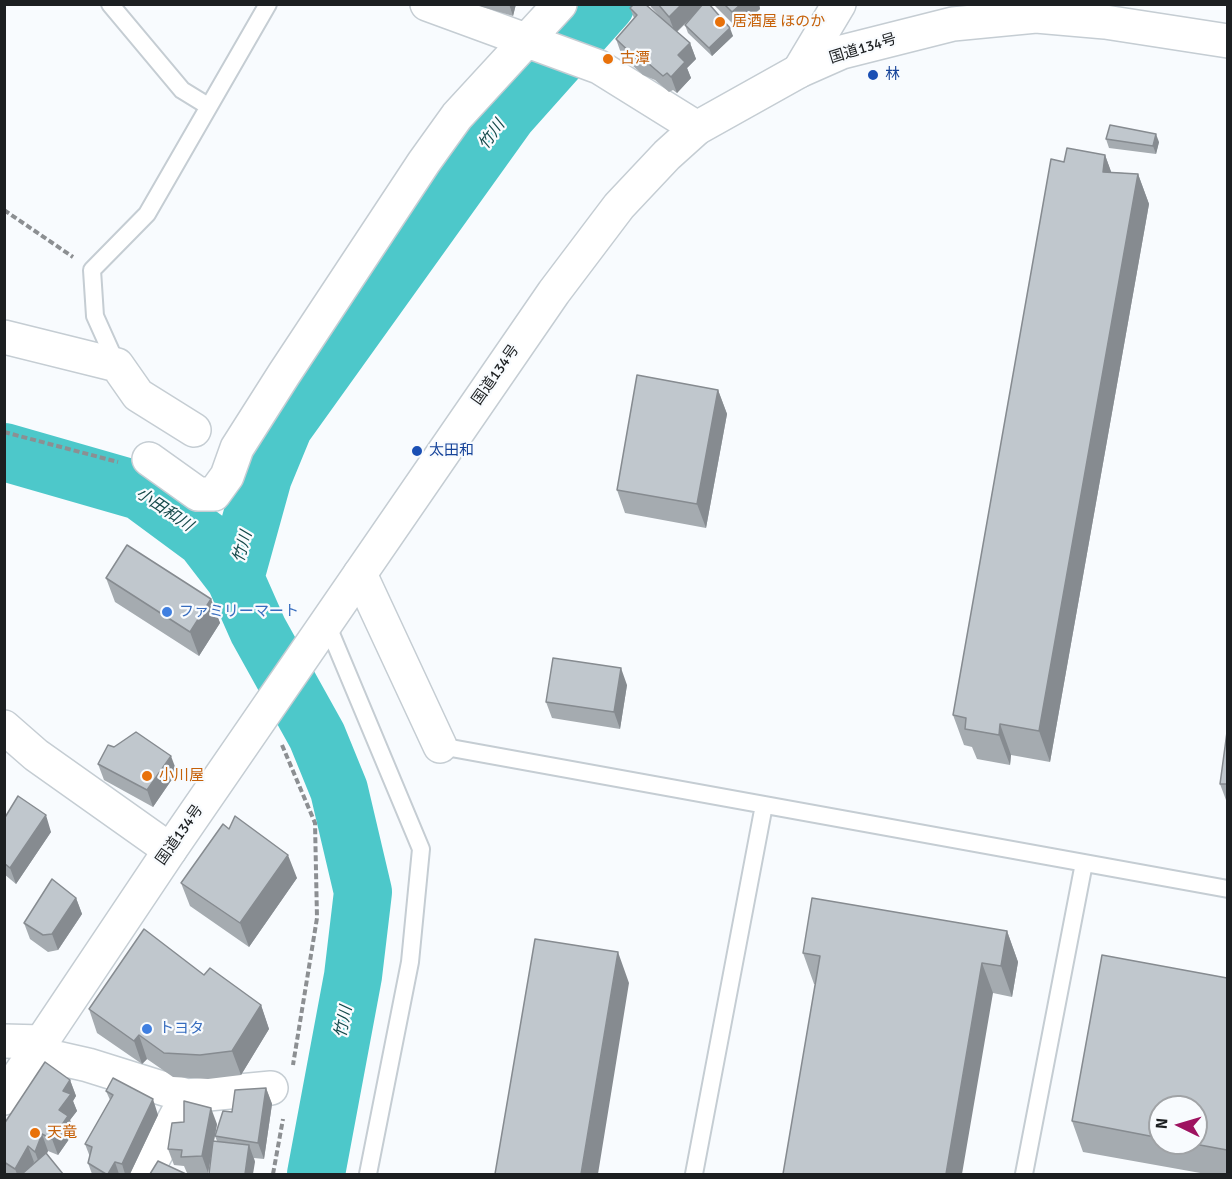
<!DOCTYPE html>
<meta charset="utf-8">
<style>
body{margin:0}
#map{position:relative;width:1232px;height:1179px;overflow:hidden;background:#f8fbfe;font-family:Signika,sans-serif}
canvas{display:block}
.frame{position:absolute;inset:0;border:6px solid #1c1f21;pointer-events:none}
.north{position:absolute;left:1148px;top:1095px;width:60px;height:60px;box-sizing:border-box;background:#f8fbfe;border:2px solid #a0a3a6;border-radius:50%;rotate:275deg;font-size:16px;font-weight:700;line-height:24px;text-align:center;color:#1c1f21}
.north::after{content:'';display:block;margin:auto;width:21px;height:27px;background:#9e1360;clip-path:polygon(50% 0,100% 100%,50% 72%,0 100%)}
</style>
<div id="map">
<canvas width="1232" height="1179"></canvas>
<div class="frame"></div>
<div class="north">N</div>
</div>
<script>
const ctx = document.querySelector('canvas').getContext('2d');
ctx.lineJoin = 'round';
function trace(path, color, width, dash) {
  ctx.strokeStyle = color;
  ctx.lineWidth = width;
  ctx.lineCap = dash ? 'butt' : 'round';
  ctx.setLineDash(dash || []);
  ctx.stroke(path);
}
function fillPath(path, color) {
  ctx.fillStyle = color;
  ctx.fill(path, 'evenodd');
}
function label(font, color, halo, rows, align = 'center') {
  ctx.font = font + ' Signika,"Noto Sans JP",sans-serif';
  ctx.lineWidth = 4.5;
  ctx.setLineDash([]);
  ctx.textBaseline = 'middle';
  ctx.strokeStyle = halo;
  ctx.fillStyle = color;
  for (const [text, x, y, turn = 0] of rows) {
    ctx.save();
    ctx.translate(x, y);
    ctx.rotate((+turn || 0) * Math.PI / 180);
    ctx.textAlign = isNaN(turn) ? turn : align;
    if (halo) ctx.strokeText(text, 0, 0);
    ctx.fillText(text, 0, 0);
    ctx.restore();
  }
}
trace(new Path2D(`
 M4,452L140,491L205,539L235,578L258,630L317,736L339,790L363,892L353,976L316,1174
 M235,578L263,477L284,426L507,115L606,4`), '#4dc8ca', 58);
const service = new Path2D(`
 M110,4L182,90L208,106
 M117,365L95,316L92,270L147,214L268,4
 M327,624L421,849L410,962L368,1174
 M440,746L1228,889
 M694,1174L764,805
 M1024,1174L1084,863`);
const minor = new Path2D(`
 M427,4L599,67L697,128
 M4,337L117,365L138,395L194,430
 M149,459L198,494H214L227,476L237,448L284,374L424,162L457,116L560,4
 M360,574L440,746
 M4,1041L42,1042
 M35,1053L88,1065L187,1096L271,1088
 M145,1174L187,1096`);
const tertiary = new Path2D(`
 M4,727L36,755L170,850`);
const primary = new Path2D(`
 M799,71L839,4`);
const trunk = new Path2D(`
 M4,1098L170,850L554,292L619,206L667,155L697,128L799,71L842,52L953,24L1036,16L1105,22L1228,41`);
trace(service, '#c5cdd3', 20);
trace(minor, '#c5cdd3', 36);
trace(tertiary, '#c5cdd3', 36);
trace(primary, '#c5cdd3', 36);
trace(trunk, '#c5cdd3', 36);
trace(new Path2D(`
 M4,210L73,257
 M4,432L118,462
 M282,745L315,823L317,918L293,1065
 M273,1174L283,1119`), '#8c8f92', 4, [6, 3]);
trace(service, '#fff', 16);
trace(minor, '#fff', 33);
trace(tertiary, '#fff', 33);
trace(primary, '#fff', 33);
trace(trunk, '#fff', 33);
fillPath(new Path2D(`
 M479,4H516L513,16L479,6Z
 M650,4H709L733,36L712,56L688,33L685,25L693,16L677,32L690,43L696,59L687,68L691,78L677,93L673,90L669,92L655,80L643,75L622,56L616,39L634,18L630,8L662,19L651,7Z
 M713,4H759L760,9L738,29Z
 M1106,139L1159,142L1156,154L1109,148Z
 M1105,155L1111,172L1138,174L1149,204L1050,762L1011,755L1010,765L977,759L972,747L964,745L953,715L1064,162Z
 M718,390L727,414L706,528L625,513L617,490Z
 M106,578L211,599L220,623L199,656L115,602Z
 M627,685L620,729L552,718L546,702Z
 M1227,732V800H1226L1220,784Z
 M98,764L177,772L153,807L104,780Z
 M4,819L51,832L16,884L4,874Z
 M229,829L297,878L249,947L190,906L181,883Z
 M76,898L82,914L58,950L48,952L30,939L24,923Z
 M1007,931L1018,962L1012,997L993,993L814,984L803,953Z
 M204,975L261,1005L269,1029L241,1075L208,1079L173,1077L147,1059L142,1064L97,1033L89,1009Z
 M1227,978V1174H1206L1083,1152L1072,1121ZM1160,1107L1196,1143H1160Z
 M70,1080L76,1096L73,1101L77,1111L70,1120L74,1132L58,1155L48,1151L46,1154L63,1174H4V1124Z
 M266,1088L272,1104L264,1159L254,1158L255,1162L211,1157L208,1173H187L184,1166L174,1165L168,1149L217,1124L214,1141H217L215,1136L232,1112Z
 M106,1091L158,1115L130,1174H92L88,1163L90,1157L85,1144L110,1100Z`), '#a5abb0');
fillPath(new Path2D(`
 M509,4H516L513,16Z
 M682,4H705L675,33L669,17Z
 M741,4H759L760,9L738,29L732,12Z
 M730,28L733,36L712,56L709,48Z
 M690,43L696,59L687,68L691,78L677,93L671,77L678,55Z
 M1156,134L1159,142L1156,154L1153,146Z
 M1105,155L1116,185L1103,172Z
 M1138,174L1149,204L1050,762L1039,731Z
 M718,390L727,414L706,528L697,504Z
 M211,599L220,623L199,656L190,632Z
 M621,668L627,685L620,729L614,712Z
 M1000,724L1011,755L1010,765L999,735Z
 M171,756L177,772L153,807L147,790Z
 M46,815L51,832L16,884L10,868Z
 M288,855L297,878L249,947L240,923Z
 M76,898L82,914L58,950L52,934Z
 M1007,931L1018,962L1012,997L1001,966Z
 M618,952L629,983L598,1174H581Z
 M982,963L993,993L962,1174H946Z
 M261,1005L269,1029L241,1075L232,1051Z
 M139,1035L147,1059L142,1064L134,1041Z
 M70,1080L76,1096L73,1101L77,1111L70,1120L74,1132L58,1155L52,1139L63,1091Z
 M266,1088L272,1104L264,1159L258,1143Z
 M153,1099L158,1115L130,1174H125L122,1164Z
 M211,1108L217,1124L208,1173L202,1156Z
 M42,1134L48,1151L41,1168L35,1152Z
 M249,1145L255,1162L253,1174H245Z
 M28,1146L34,1162L27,1174H17L15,1169Z
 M115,1162L119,1174H108Z`), '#868b90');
const building = new Path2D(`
 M634,4H645L690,43L678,55L685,62L671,77L667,73L663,76L649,64L637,59L616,39L637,15L630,8Z
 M658,4H682L669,17Z
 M703,4H709L730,28L709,48L685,25Z
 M724,4H741L732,12Z
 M1110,125L1156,134L1153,146L1106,139Z
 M1067,148L1105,155L1103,172L1138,174L1039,731L1000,724L999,735L965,729L966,718L953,715L1051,159L1064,162Z
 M637,375L718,390L697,504L617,490Z
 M127,545L211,599L190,632L106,578Z
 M553,658L621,668L614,712L546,702Z
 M136,732L171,756L147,790L98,764L108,745L114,747Z
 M1227,732V784H1220Z
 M18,796L46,815L10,868L4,863V819Z
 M235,816L288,855L240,923L181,883L223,824L229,829Z
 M52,879L76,898L52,934L43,935L24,923Z
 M812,898L1007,931L1001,966L982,963L946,1174H783L820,956L803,953Z
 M144,929L204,975L210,968L261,1005L232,1051L200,1055L164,1053L139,1035L134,1041L89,1009Z
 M535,939L618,952L581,1174H495Z
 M1102,955L1227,978V1150L1189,1143H1196V1107H1160V1138L1072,1121Z
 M45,1062L70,1080L63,1091L71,1094L59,1110L68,1116L52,1139L42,1134L35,1152L28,1146L15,1169L4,1162V1124Z
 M113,1078L153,1099L122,1164L115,1162L108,1174H106L88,1163L92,1147L85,1144L113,1095L106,1091Z
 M266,1088L258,1143L215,1136L223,1111L232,1112L235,1090Z
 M184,1101L211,1108L202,1156L181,1157L182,1150L168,1149L172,1123L184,1122Z
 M213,1141L249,1145L245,1174H209Z
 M46,1153L63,1174H22Z
 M158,1161L186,1174H150Z`);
fillPath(building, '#c0c7cd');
trace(building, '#868b90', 1.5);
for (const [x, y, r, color] of [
 [720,22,6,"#e8710a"],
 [608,59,6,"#e8710a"],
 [873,75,6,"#1a4fb4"],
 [417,451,6,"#1a4fb4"],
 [167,612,6,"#3f7fe0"],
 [147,776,6,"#e8710a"],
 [147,1029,6,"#3f7fe0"],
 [35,1133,6,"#e8710a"]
]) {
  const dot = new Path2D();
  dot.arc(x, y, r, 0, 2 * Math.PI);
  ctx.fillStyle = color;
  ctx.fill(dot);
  trace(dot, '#f8fbfe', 2);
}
label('15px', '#c56008', '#f8fbfe', [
 ["居酒屋 ほのか",732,22],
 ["古潭",620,59],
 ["小川屋",159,776],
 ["天竜",47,1133]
], 'left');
label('15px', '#1c1f21', '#f8fbfe', [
 ["国道134号",863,49,-17],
 ["国道134号",496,375,-55],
 ["国道134号",180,835,-55]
]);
label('15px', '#164399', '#f8fbfe', [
 ["林",885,75],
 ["太田和",429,451]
], 'left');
label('15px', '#366cbe', '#f8fbfe', [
 ["ファミリーマート",179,612],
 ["トヨタ",159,1029]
], 'left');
label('italic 16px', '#14494a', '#f8fbfe', [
 ["竹川",492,135,-54],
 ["小田和川",164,510,34],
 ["竹川",243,547,-74],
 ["竹川",344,1022,-79]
]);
</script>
